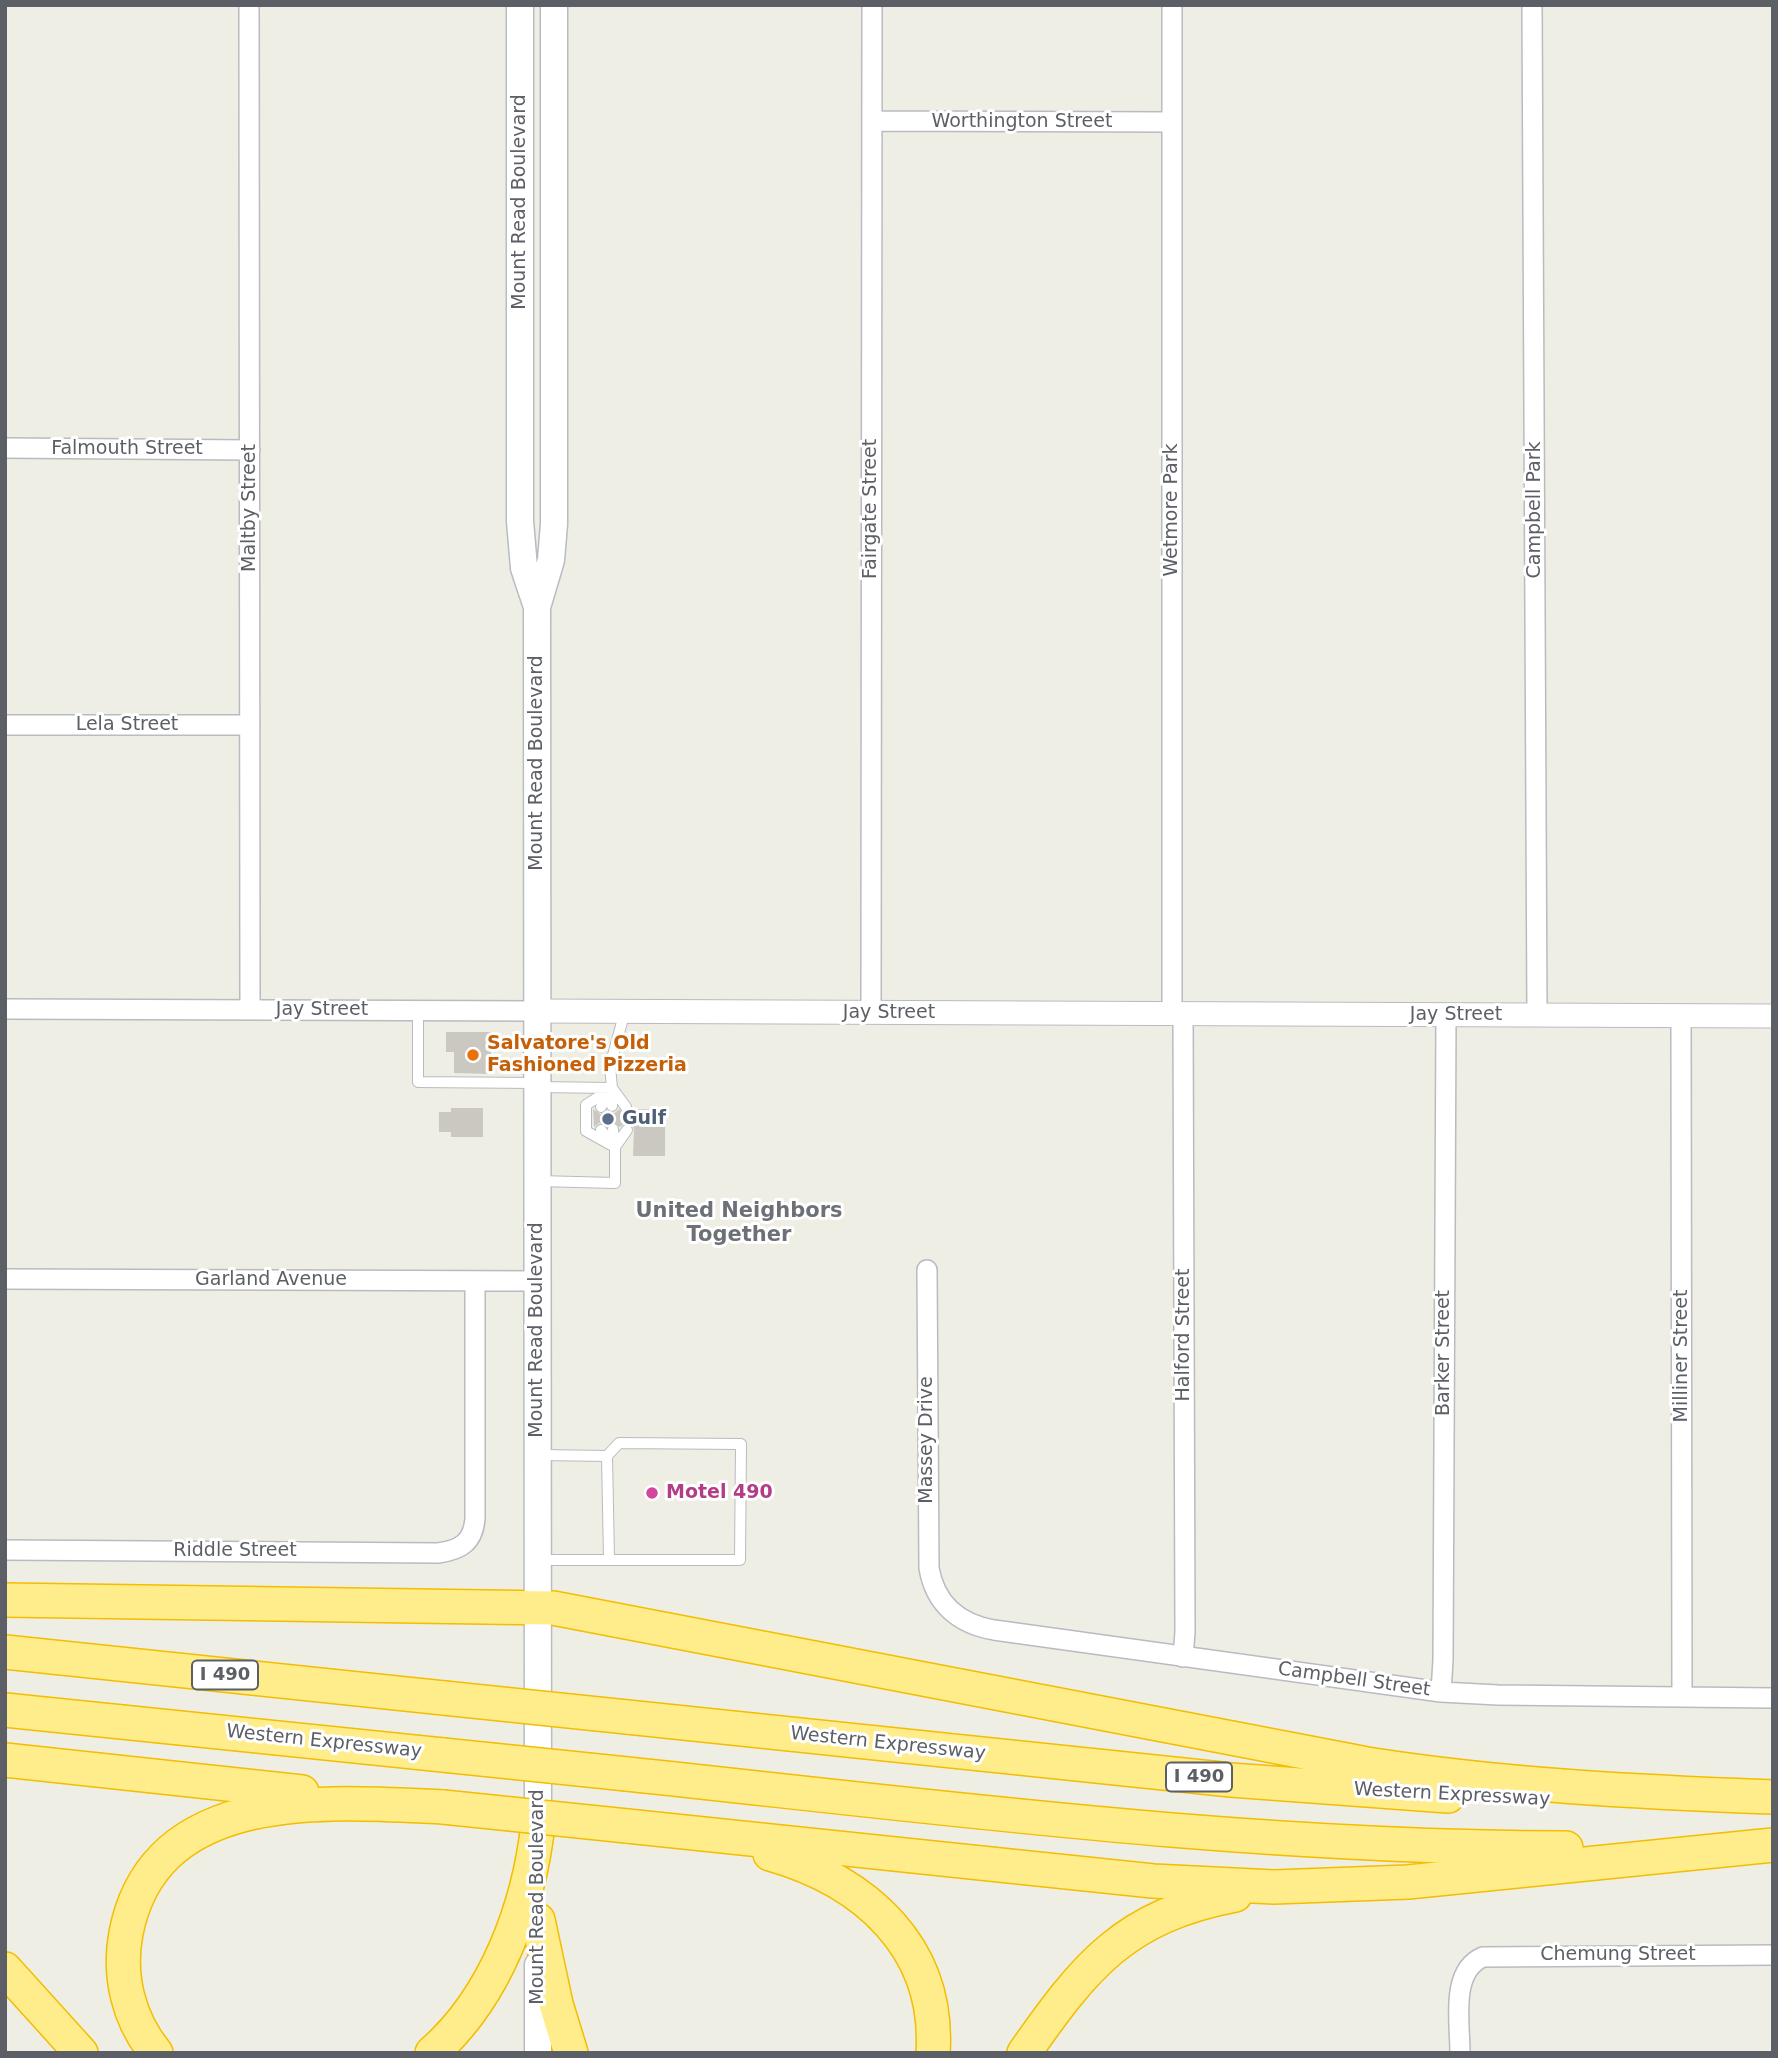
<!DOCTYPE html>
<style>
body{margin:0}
#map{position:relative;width:1778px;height:2058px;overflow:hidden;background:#efeee4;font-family:"DejaVu Sans",sans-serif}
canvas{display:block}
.frame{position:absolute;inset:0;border:7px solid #5c5f65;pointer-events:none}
</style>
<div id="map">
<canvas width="1778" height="2058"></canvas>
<div class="frame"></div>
</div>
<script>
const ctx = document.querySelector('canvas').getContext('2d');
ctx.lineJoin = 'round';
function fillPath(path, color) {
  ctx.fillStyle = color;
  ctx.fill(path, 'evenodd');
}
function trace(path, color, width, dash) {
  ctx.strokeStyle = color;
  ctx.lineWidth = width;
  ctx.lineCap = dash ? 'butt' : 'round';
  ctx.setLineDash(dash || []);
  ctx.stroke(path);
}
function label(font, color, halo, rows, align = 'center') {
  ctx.font = font + ' "DejaVu Sans",sans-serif';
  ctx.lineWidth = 6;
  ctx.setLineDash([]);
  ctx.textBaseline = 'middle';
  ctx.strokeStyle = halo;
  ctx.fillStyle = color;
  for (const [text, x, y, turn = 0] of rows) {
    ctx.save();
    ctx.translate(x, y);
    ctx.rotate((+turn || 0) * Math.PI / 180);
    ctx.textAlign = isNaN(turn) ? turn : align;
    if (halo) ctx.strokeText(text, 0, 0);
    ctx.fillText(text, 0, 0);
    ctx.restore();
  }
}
fillPath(new Path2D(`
 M446,1032H492L490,1074L454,1073V1052H446Z
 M451,1108H483V1137H451V1132H439V1112H451Z
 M593,1109L600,1114L607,1111L615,1113L619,1109L626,1114L633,1109L665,1110V1156H633L634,1130L632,1124L625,1123L620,1127L613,1122L607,1125L599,1123L594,1127Z`), '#cac8c1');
const service = new Path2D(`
 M418,1011V1082L535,1083
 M539,1087L611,1088
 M609,1090L586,1105V1131L611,1145
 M612,1106V1088L626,1107
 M601,1107L612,1088L610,1066L625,1011
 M613,1129L615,1147L627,1130
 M538,1181L615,1183V1147L601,1130
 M607,1456L609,1559
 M538,1560H740L741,1444L619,1443L607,1456L541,1455`);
const minor = new Path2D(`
 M249,5L250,1010
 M1172,5V1014
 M1532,5L1537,1015
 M872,121L1172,122
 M5,448L250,450
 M5,725H250
 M5,1009L537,1011
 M871,1012L872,5
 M1183,1014L1185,1632L1183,1657
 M1681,1016L1682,1697
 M927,1270L929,1568C935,1604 959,1624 994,1630L1441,1692L1498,1695L1773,1698
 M5,1279L537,1281
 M5,1550L438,1553C461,1550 473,1542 475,1519V1281
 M1441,1692L1443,1660L1446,1015
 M1460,2053C1460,2022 1450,1971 1483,1957L1773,1955`);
const tertiary = new Path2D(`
 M537,1011L1773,1016`);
const secondary = new Path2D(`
 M520,5V521L524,568L537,607
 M538,1835L537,607L551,560L554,524V5
 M538,1965V2053`);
const motorway = new Path2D(`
 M5,1600L553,1608L1367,1764C1501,1785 1637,1792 1773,1797
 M5,1652L444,1698
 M5,1710L443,1755
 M627,1717L1231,1780L1448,1796
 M5,1760L302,1792
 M627,1774C939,1807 1251,1848 1566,1848
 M627,1826L1153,1881L1274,1887L1408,1882L1773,1845
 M770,1854C865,1881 940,1947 933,2053
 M538,1920L556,2004L571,2053
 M5,1969L81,2053
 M156,2053C128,2019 118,1975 126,1933C155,1785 328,1802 443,1807
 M432,2053C496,1997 529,1906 538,1824
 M1024,2053C1085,1966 1124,1916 1235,1895`);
trace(service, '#b9bbc1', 12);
trace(minor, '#b9bbc1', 22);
trace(tertiary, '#b9bbc1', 25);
trace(secondary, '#b9bcc3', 29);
trace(motorway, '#f3bd00', 36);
trace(service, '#fff', 10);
trace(minor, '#fff', 19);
trace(tertiary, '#fff', 23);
trace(secondary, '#fff', 26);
trace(motorway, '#ffec8b', 33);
const motorwayBridge = new Path2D(`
 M444,1698L627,1717
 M443,1755L627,1774
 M443,1807L627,1826`);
trace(motorwayBridge, '#f3bd00', 36, []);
trace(motorwayBridge, '#ffec8b', 33);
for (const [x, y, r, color] of [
 [473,1055,7,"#e8710a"],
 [608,1119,7,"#5c6f8a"],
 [652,1493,7,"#d1479c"]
]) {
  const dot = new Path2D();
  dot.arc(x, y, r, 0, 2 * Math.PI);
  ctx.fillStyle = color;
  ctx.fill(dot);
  trace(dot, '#fff', 2.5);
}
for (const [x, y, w] of [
 [225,1675,66],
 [1199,1777,66]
]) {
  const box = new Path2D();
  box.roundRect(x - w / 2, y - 14.5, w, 29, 5);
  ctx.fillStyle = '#fff';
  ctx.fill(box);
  trace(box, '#5c5f65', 2);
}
label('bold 18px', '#5c5f65', null, [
 ["I 490",225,1675],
 ["I 490",1199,1777]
]);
label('19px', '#5c5f65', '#fff', [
 ["Worthington Street",1022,122],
 ["Mount Read Boulevard",520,202,-90],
 ["Falmouth Street",127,449],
 ["Maltby Street",250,508,-90],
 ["Fairgate Street",871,509,-90],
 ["Wetmore Park",1172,510,-90],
 ["Campbell Park",1535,510,-90],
 ["Lela Street",127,725],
 ["Mount Read Boulevard",537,763,-90],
 ["Jay Street",322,1010],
 ["Jay Street",889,1013],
 ["Jay Street",1456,1015],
 ["Garland Avenue",271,1280],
 ["Mount Read Boulevard",537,1330,-90],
 ["Halford Street",1184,1335,-90],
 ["Barker Street",1444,1353,-90],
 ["Milliner Street",1682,1356,-90],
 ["Massey Drive",927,1440,-90],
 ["Riddle Street",235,1551],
 ["Campbell Street",1354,1680,8],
 ["Western Expressway",324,1742,6],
 ["Western Expressway",888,1744,6],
 ["Western Expressway",1452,1795,3],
 ["Mount Read Boulevard",538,1897,-90],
 ["Chemung Street",1618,1955]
]);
label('bold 19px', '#c56008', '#fff', [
 ["Salvatore's Old",487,1044],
 ["Fashioned Pizzeria",487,1066]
], 'left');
label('bold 19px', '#4e5e75', '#fff', [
 ["Gulf",622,1119]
], 'left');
label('bold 19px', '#b23c85', '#fff', [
 ["Motel 490",666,1493]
], 'left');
label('bold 21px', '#6d7177', '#fff', [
 ["United Neighbors",739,1212],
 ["Together",739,1236]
]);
</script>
